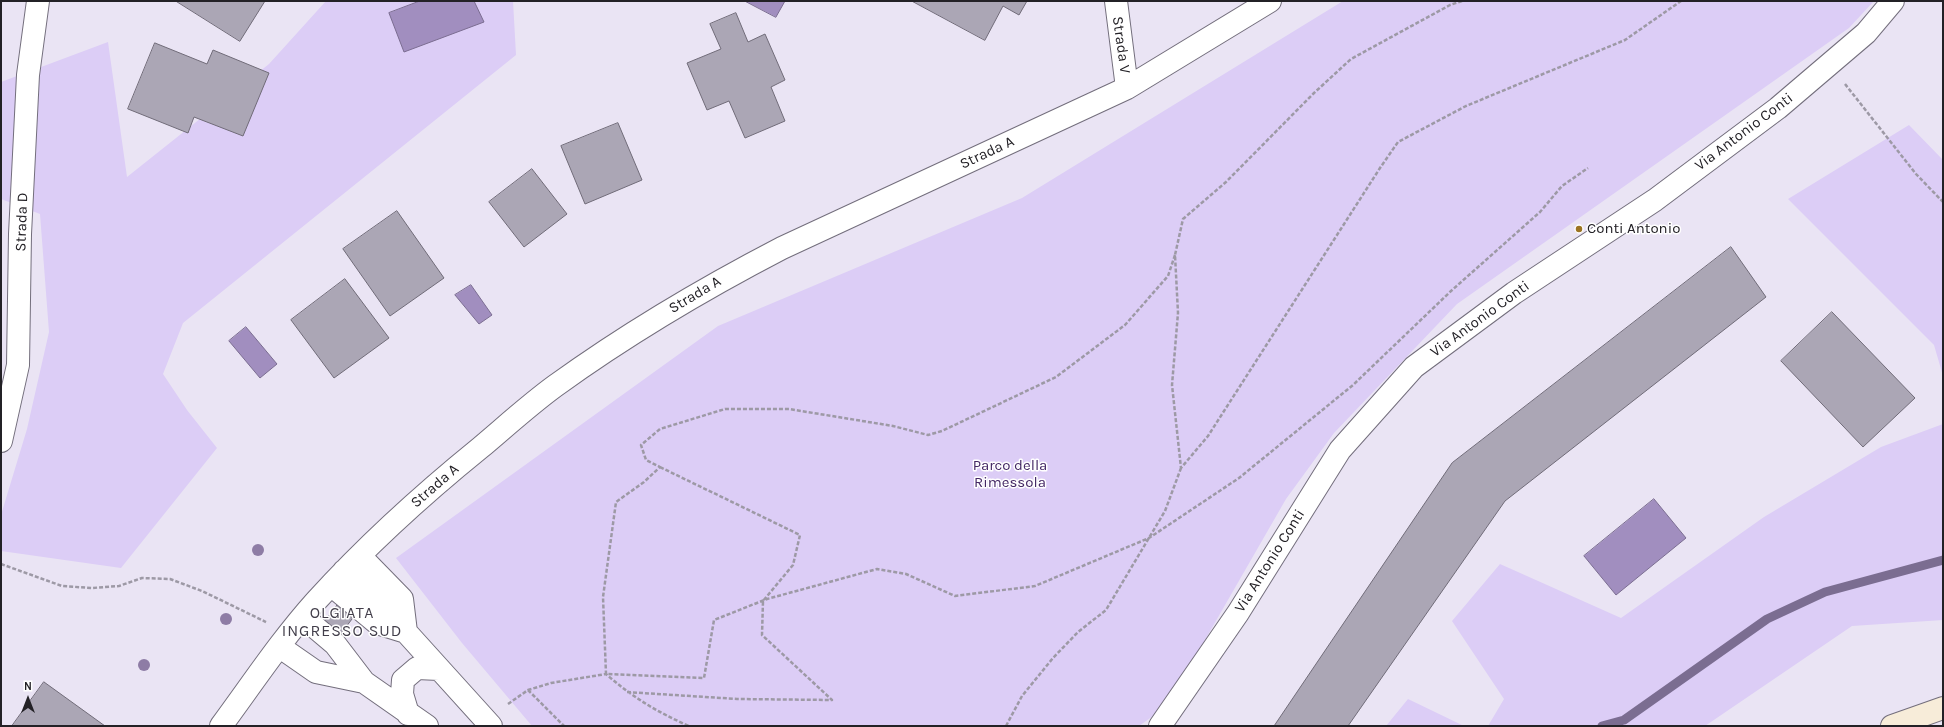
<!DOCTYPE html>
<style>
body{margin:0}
#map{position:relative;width:1944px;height:727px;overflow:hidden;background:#eae4f4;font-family:Karla,sans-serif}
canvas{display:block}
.frame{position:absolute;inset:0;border:2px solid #232126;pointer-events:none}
.north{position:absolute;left:8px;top:679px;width:40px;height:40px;-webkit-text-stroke:3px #fff;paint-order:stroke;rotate:0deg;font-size:11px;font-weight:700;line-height:16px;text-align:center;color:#232126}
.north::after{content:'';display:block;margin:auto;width:14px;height:18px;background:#232126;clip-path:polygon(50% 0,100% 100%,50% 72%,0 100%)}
</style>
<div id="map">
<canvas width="1944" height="727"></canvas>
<div class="frame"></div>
<div class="north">N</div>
</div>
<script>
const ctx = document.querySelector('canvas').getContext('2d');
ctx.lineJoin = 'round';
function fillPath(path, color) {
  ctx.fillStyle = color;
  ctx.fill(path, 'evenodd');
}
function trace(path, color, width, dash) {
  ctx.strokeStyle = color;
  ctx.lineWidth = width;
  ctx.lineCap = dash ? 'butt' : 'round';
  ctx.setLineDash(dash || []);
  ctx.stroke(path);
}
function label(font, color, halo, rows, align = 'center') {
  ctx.font = font + ' Karla,sans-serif';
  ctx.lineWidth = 3;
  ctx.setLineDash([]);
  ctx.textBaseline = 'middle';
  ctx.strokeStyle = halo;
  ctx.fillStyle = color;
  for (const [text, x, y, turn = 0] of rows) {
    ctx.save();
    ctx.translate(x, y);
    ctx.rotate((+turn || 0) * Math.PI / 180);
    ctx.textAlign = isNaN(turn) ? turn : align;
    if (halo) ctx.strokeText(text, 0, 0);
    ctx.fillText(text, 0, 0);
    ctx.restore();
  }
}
fillPath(new Path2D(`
 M326,1H513L516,55L183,323L163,374L187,410L217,448L121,568L1,551V515L27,429L49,332L40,214L1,199V82L108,42L127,177L269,64Z
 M1343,1H1874L1849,28L1457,304L1334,433L1286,499L1167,706L1139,726H532L462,643L396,558L718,326L1022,198Z
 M1909,125L1943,160V376L1934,345L1788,199Z
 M1943,424V620L1852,626L1705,726H1488L1504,699L1452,621L1500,564L1621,618L1764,517L1881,447Z
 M1408,699L1464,726H1386Z`), '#dccdf6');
const water = new Path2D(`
 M420,1H474L484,22L404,52L389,13Z
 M745,1H785L776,17Z
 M471,285L492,315L479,324L455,295Z
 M246,327L277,364L260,378L229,341Z
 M1654,499L1686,538L1616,595L1584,556Z`);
fillPath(water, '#a18ebf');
trace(water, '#7b6d91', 1);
trace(new Path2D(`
 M1602,726L1624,720L1767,619L1825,592L1943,560`), '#7b6d91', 9);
const building = new Path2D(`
 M176,1H265L240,41Z
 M912,1H1027L1019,15L1003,6L985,40Z
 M736,13L748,42L765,34L785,80L771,87L785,121L745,138L729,101L707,110L687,63L721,49L710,24Z
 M155,43L207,64L213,50L269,73L243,136L194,117L188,133L128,109Z
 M618,123L642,180L585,204L561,146Z
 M532,169L567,214L524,247L489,202Z
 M397,211L444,278L390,316L343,249Z
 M1731,247L1766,297L1505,501L1348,726H1274L1452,463Z
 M345,279L389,338L334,378L291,320Z
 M1832,312L1915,398L1863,447L1781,361Z
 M342,599L358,611L340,635L323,624Z
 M44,682L105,726H12Z`);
fillPath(building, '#aba6b5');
trace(building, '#706b78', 1);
const street = new Path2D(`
 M1116,1L1127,88
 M1,441L18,365L20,234L28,75L38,1
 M344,571L406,632L491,726
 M331,585L377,623L406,632L402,599L360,556
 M303,617L335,644L364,682
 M280,647L316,672L364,682L427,726
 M408,714L402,694L403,680L417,668L439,669
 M221,726C252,684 281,640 316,601C366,546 422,495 480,448C505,427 529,405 555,386C627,334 703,289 782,248L1127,88L1270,1
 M1160,726L1238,613L1340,450L1414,367L1514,293L1655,200L1778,108L1866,33L1893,1`);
const secondary = new Path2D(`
 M1892,726L1943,708`);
trace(street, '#736e7c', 24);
trace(secondary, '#736e7c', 24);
trace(new Path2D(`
 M1462,1L1450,5L1351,59L1314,93L1226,182L1183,219L1175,255L1178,313L1172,385L1181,468L1208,436L1380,168L1398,142L1466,106L1625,40L1681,1
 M1845,84L1916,174L1943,202
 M1175,255L1168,276L1125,325L1056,377L942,431L928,435L893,426L789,409H725L660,429L641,445L646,460L660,467L644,482L616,502L603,597L606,674L704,678L714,620L767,599L877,569L906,574L955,596L1035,586L1149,538L1239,478L1353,385L1451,291L1540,212L1562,186L1588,168
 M1,564L62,586L92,588L119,586L142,578L170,579L202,591L266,622
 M528,690L564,726
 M627,692L737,699L832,700L762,635L763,601L793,565L800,535L660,467
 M508,704L528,690L551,683L606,674C632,697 657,712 689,726
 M1006,726L1022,696L1053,658L1078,632L1106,610L1165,511L1181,468`), '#9d99a5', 2.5, [4, 2]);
trace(street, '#fff', 22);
trace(secondary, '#f7ecd9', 22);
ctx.fillStyle = '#8e7ca5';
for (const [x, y] of [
 [258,550],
 [226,619],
 [144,665]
]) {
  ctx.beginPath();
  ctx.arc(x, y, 6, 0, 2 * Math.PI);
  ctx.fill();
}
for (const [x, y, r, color] of [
 [1579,229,4,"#9c7421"]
]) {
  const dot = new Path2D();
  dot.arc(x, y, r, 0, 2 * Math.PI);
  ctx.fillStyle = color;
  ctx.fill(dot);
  trace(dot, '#fff', 1.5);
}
label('15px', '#232126', '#fff', [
 ["Strada V",1121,45,82],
 ["Via Antonio Conti",1744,132,-37],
 ["Strada A",987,153,-25],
 ["Strada D",22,222,-88],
 ["Strada A",695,295,-31],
 ["Via Antonio Conti",1480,319,-36],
 ["Strada A",435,486,-41],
 ["Via Antonio Conti",1270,561,-58]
]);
label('15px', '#232126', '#fff', [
 ["Conti Antonio",1587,229]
], 'left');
label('15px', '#432764', '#fff', [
 ["Parco della",1010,466],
 ["Rimessola",1010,483]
]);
ctx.letterSpacing = '1px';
label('16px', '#423e4a', '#fff', [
 ["OLGIATA",342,613],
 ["INGRESSO SUD",342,631]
]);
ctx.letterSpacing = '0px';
</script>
